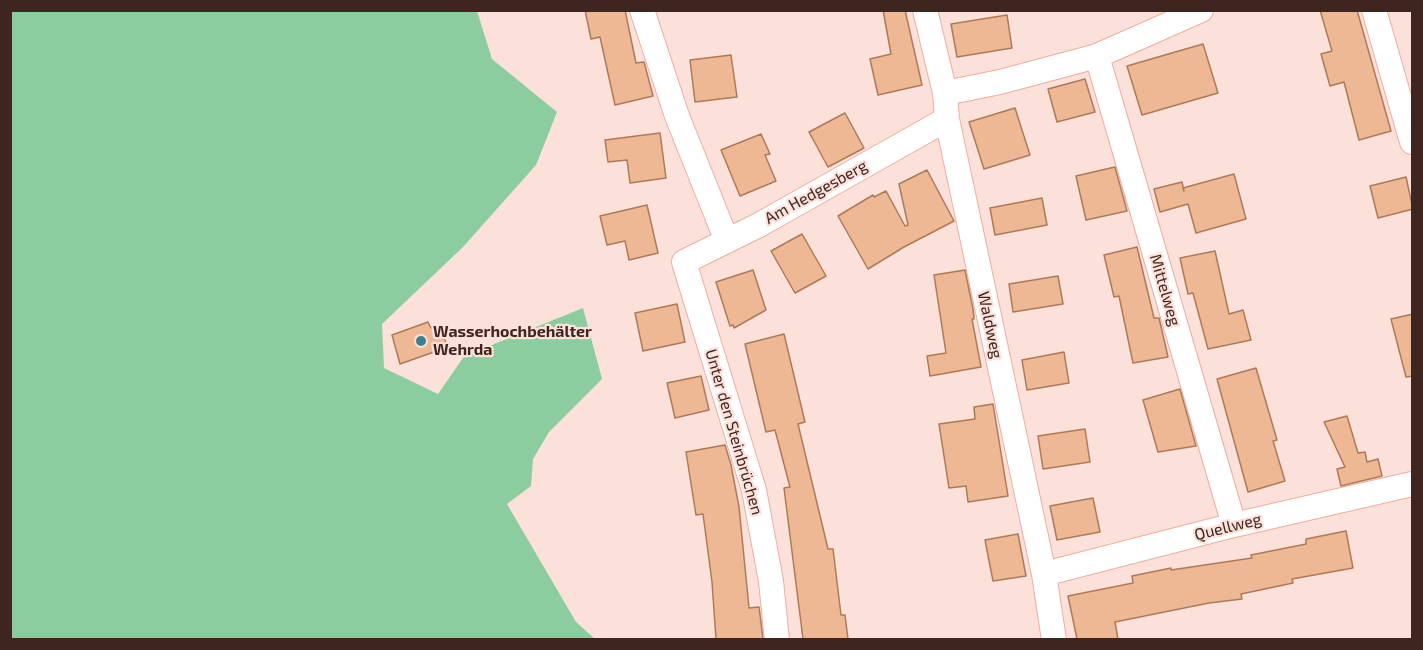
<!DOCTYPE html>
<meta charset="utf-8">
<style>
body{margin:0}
#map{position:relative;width:1423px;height:650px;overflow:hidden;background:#fce1da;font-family:"Exo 2",sans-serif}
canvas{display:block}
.frame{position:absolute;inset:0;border:12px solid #3e251f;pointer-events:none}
</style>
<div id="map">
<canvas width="1423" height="650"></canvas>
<div class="frame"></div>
</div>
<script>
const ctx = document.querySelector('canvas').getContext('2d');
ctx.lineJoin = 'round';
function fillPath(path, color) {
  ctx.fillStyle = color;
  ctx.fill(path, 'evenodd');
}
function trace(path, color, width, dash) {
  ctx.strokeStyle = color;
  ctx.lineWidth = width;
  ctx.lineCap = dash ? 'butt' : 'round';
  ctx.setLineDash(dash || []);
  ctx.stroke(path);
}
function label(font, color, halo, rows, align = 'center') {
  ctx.font = font + ' "Exo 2",sans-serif';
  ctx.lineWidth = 4.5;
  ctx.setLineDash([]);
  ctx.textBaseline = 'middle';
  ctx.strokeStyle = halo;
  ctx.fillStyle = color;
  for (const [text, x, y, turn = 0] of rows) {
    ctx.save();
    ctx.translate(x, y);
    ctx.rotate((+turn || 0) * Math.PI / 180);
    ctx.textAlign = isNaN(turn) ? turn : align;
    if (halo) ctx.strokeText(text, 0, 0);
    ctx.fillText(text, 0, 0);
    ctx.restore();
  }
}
fillPath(new Path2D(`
 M10,11H477L492,59L557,112L536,165L463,247L382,324L384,368L438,394L472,345L480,352L494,344L583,308L602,379L549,432L533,459L531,486L507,504L576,622L595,639H11Z`), '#8ccda0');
const building = new Path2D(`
 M585,10H625L636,63L644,62L653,96L615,105L600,37L591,39Z
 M883,10H905L922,85L878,95L870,59L891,54Z
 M1320,10H1357L1391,131L1359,140L1344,82L1330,86L1321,54L1332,51Z
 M1007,15L1012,48L957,57L951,24Z
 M1203,44L1218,93L1142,115L1127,66Z
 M731,55L737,97L695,102L690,60Z
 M1085,79L1095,112L1057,122L1048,89Z
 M1015,108L1030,155L984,169L969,122Z
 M845,113L864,148L828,167L809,132Z
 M660,133L666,178L630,183L627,160L608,162L605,140Z
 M761,134L770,154L765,155L776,181L740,196L721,150Z
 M1115,167L1127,211L1086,220L1076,176Z
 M927,170L954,221L904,247L868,269L838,216L873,195L874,197L886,191L905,226L908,225L899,184Z
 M1234,174L1246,219L1196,233L1188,204L1160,212L1154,189L1182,182L1184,191L1183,188Z
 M1406,177L1413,209L1378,218L1370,186Z
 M1042,198L1047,225L995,235L990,208Z
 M647,205L658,253L629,260L625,241L607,245L600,216Z
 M802,234L826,276L795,293L771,251Z
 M1137,247L1154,318H1159L1168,357L1133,363L1119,296L1114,297L1104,255Z
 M1215,251L1229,314L1243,310L1251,340L1208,349L1193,293L1188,294L1180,258Z
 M753,270L766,310L734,328L733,325L730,326L716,282Z
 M965,270L973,309L974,319H972L981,367L930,376L927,356L946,353L934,275Z
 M1058,276L1063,304L1013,312L1009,284Z
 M677,304L685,342L643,351L635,313Z
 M1413,314V376L1406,377L1391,319Z
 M428,322L431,328L439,326L448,347L400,364L392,335Z
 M784,334L805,422L798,424L828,549H833L841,615H845L848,639H803L784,488L790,487L775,430L766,432L745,344Z
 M1064,352L1069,383L1027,390L1022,360Z
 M1256,368L1277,440L1273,441L1285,481L1248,492L1217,379Z
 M701,376L709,410L675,418L667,383Z
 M1180,389L1196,446L1158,452L1143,400Z
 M993,404L1008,496L968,502L966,486L949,488L939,424L975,419L974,407Z
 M1347,416L1358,453L1365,452L1367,462L1378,459L1382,476L1341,486L1337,469L1345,467L1324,422Z
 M1085,429L1090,462L1043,469L1038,436Z
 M725,445L731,465L739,507L749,608L759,607L763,639H716L712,582L703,514L696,515L686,452Z
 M1093,498L1100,532L1057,540L1050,506Z
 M1346,531L1353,568L1292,579L1293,583L1241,594L1242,599L1209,603L1115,622L1118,639H1077L1068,596L1133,583L1132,576L1171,568V570L1252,558L1251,555L1306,544V539Z
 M1018,534L1026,576L993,581L985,540Z`);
fillPath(building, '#efb895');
trace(building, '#ad7a59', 1.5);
const minor = new Path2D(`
 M642,10L677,116L727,241
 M925,10L945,93L947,119L1044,574L1054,640
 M1374,10L1412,142
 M1097,56L1234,525
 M945,93L1000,82L1097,56L1201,10
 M1044,574L1234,525L1412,484
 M777,640L771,581L754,490L684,262L759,225L947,119`);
trace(minor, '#eead9e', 26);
trace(minor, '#fff', 24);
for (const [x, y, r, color] of [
 [421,341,6,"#3b808e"]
]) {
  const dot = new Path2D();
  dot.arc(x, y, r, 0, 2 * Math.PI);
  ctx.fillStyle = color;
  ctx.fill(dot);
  trace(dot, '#fce1da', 2);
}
label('16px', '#3e251f', '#fce1da', [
 ["Am Hedgesberg",816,192,-29],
 ["Mittelweg",1165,290,74],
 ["Waldweg",990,325,78],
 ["Unter den Steinbrüchen",734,432,74],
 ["Quellweg",1228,527,-14]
]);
label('bold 16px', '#3e251f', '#fce1da', [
 ["Wasserhochbehälter",433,332],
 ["Wehrda",433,350]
], 'left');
</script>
